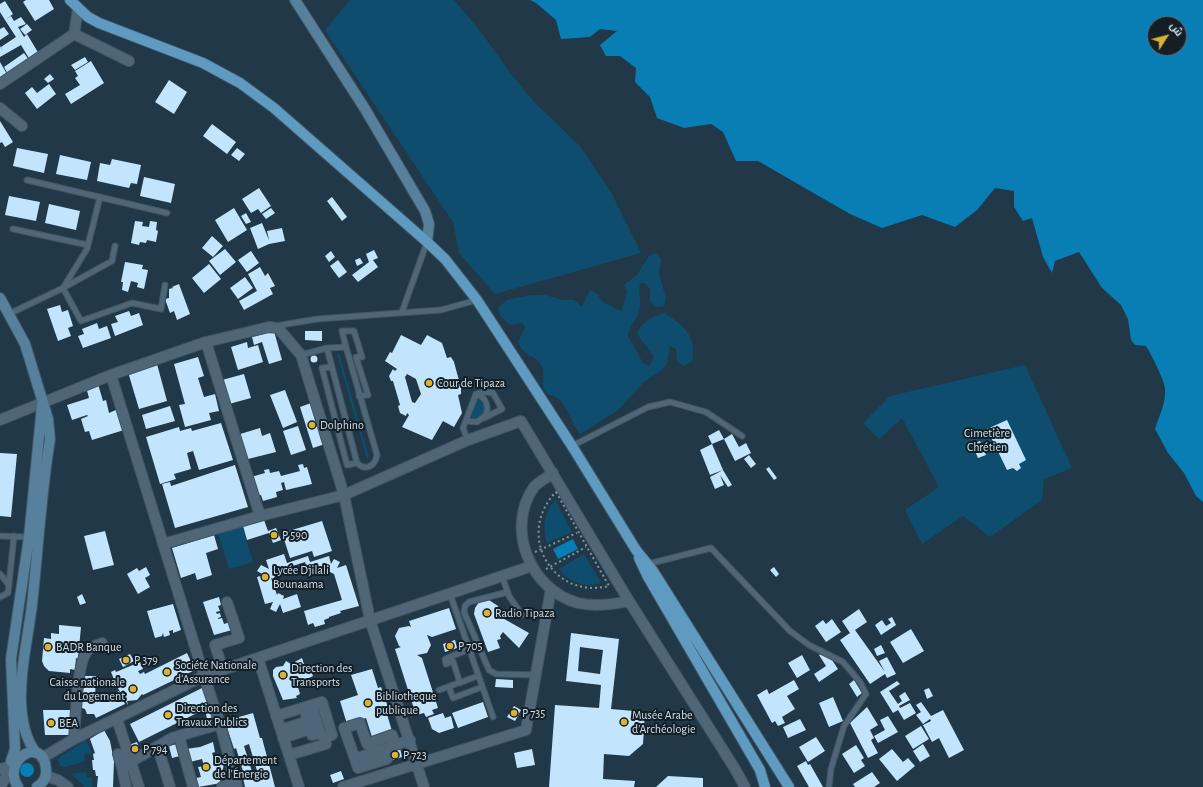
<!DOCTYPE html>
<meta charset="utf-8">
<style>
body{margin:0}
#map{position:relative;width:1203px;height:787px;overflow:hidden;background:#203847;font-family:"Alegreya Sans",Cairo,sans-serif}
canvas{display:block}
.north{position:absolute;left:1147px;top:16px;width:40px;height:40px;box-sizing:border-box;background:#131e25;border:1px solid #5f6b73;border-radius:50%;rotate:54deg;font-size:11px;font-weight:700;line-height:16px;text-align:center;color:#d1dfe9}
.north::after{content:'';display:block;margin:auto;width:14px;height:18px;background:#ddb133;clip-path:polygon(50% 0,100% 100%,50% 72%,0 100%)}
</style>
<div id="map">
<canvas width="1203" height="787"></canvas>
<div class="north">ش</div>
</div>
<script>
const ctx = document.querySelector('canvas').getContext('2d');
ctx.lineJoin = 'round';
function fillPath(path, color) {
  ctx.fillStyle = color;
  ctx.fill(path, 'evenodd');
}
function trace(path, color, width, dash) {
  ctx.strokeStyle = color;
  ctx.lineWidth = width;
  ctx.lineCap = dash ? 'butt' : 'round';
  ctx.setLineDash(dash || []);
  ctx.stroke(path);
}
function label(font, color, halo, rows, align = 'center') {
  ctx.font = font + ' "Alegreya Sans",sans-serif';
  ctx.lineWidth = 4;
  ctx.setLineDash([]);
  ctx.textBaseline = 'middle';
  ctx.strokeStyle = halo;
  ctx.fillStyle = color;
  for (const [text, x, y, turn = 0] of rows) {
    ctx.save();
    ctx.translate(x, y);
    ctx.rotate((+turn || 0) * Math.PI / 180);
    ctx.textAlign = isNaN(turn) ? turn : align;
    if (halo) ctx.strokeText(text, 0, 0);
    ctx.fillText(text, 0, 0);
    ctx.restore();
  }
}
fillPath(new Path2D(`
 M350,0H454L478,28L511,74L536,104L580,146L612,194L641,253L495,294L459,253L453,222L325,30Z
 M655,253L660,257L661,260L659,274L666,298L664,306L656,307L650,302V289L644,283H640C638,293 642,303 639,312C636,322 630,323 628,336L643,363L649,366L654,357L637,334C640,323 653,316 664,313C684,325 697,336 692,362L683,366L677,361L676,349L670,346L667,363L662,370L644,382L617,411L580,434C572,423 568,409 559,399C556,396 549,396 546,392C540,386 546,373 541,365C534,353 524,358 518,342L525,327L522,323L510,325C504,319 498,315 498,307L507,300L531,295H545L563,300H574L582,307L590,290L596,293L604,303L622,311L627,292L624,285L637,275L649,256Z
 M339,353L369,457L367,459L337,354Z
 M1025,365L1072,468L1044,479L1042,500L990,537L963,516L922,544L905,510L939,487L902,418L879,439L863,423L890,396Z
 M477,398L483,403L484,412L478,418H471Z
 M555,500L572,532L547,543C542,527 544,513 555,500Z
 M242,526L253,562L229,569L218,534Z
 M584,554L601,583C584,588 570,583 559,569Z
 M86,740L92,753L84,755L85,761L66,767L61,766L58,760L61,756Z
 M86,772L87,778H92V787H85L71,774Z`), '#0f4d6e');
fillPath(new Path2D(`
 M530,0H1203V502L1196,496L1184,473L1168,453L1155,429C1159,416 1166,403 1165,389C1165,381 1151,354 1146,346L1135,345L1131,340L1128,319L1121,305L1102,288L1079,252L1055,261L1052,273L1043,257L1032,218L1023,221L1014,207V191L995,188L977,210L955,227L922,215L882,228L850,214L758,161H736L723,132L711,124L684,128L657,118L650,97L635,82L636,68L620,56H606L600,45L617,31L600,29L590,37L561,39L556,20L536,3ZM1155,24H1179V48H1155Z
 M573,539L578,549L558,559L553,549Z
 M20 770a7 7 0 1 1 14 0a7 7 0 1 1-14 0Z`), '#097eb5');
fillPath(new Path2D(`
 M26,0H49L54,9L35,21L23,2Z
 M5,1L13,14L5,20L0,12V4Z
 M11,16L14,21L21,17L26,24L18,27L24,37L27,34L39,54L30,60L21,45L0,57V46L3,51L1,47L16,37L5,20Z
 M27,24L32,30L25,35L20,29Z
 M4,27L9,34L0,40V29Z
 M24,53L29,60L8,74L4,67Z
 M85,57L88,62L75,70L71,65Z
 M91,61L104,83L71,104L65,94L80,85L75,78L78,76L75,71Z
 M0,62L7,74L0,79Z
 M50,74L54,79L48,83L44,79Z
 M169,80L187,92L174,114L155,102Z
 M49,84L56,94L37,109L25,93L32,87L37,93Z
 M0,121L13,142L5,147L2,142L0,143Z
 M212,124L236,142L227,154L203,136Z
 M17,148L48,154L44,173L13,166Z
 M237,148L245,154L239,161L231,155Z
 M60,155L91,162L87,180L56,174Z
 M112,159L141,165L137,184L131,183L129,188L97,181L100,163L110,165Z
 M144,177L175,184L171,203L140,196Z
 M259,188L271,206L261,213L258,209L251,213L242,199Z
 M9,196L40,202L36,221L5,215Z
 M332,197L347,217L342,221L327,201Z
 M49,204L80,211L76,230L45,223Z
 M234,208L247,230L228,242L215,220Z
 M271,208L275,213L266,219L262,214Z
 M246,213L251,222L246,224L241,216Z
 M135,221L143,222L142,226L149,227L150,221L157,222L156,230L158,231L156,242L147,240L146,243L140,242L139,245L131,243Z
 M262,223L269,240L267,231L282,228L285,241L269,244L258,249L250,228Z
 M212,236L223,246L213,257L202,248Z
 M225,249L236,262L220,275L209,261Z
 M374,250L378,258L373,260L378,267L358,282L352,275L369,262L366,254Z
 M251,251L259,263L247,272L238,260Z
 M331,251L335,257L329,262L325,256Z
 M360,258L363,263L357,266L355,260Z
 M338,260L347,272L339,278L330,266Z
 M125,262L143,265L142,269L148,270L144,289L137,287L138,283L131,281L128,292L122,290L123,282H121Z
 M209,264L221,279L204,293L192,278Z
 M260,267L265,276L268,273L275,286L270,288L273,294L244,310L239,301L257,291L248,274Z
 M245,277L253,288L238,299L230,288Z
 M179,284L190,314L177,320L174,311L170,313L165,299L169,298V289L173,288L172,287Z
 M60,305L62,312L68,310L73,326L68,328L71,336L58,341L47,309Z
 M129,311L131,316L139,313L143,325L115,336L111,324L118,322L115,316Z
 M97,323L99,329L107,326L111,338L83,348L78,336L84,334L82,329Z
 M274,331L282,360L269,364L262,342L254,345L252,337Z
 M305,331H322V341L305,340Z
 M401,335L421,345L427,335L442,343L447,358L451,357L454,362L461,388V394L458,395L462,413L454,427L443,421L432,440L402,427L409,415L407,413L406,416L400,413L398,406L400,405L393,381H391L389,376L393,369L395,371L397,369L385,361L390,352L392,353ZM407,374L416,379L421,394L415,403L412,402L405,377Z
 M247,342L248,348L258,345L263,362L238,370L231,347Z
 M310.5 359a3.5 3.5 0 1 1 7 0a3.5 3.5 0 1 1-7 0Z
 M198,357L204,376L198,378L204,397L215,394L219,411L209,413L211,420L185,427L179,405L185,404L174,364Z
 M157,364L167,401L139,409L128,372Z
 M244,374L251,398L229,404L222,380Z
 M98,384L103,401L106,400L109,413L118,409L124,430L92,440L89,431L85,432L81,419L88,416L87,415L72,420L67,405L89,398L86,387Z
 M285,390L297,422L283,428L270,395Z
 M311,403L325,444L313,448L300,407Z
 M170,406L175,421L146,429L142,415Z
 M1007,420L1026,460L1019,464L1021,468L1017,471L1013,468L1007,470L987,429Z
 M221,423L233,460L199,470L193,451L187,453L191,469L174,474L176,479L160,484L146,437L179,427L180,431L191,428L192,431Z
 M298,426L306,450L291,455L283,431Z
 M260,428L262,436L270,433L276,452L244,460L237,435Z
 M719,430L724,439L712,444L708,436Z
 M732,434L739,447L746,443L751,453L735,461L724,439Z
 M980,441L986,455L978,458L972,444Z
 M712,444L723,470L732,485L728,487L720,475L724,485L715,489L710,477L723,470L710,475L700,450Z
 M0,453L17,454L11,517L0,516Z
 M749,455L756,464L751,468L744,459Z
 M303,464L304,468L307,467L312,484L286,490L284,482L281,483L283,490L276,492L277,497L263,501L261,495L258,496L251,477L265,473L264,470L269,469L270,473L279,471L281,476L300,471L298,465Z
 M235,465L248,507L175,528L162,484L170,482L171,486Z
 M769,467L777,478L774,480L766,469Z
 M264,520L268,531L276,528L281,540L273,543L269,533L247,540L243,526Z
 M322,521L332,551L314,557L312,551L290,558L282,533Z
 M105,531L114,565L93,570L84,536Z
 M214,535L218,549L206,553L212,575L197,580L195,573L181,578L172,548Z
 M284,554L287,563L308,556L310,562L329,556L331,564L334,559L340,562L337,568L346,565L359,606L340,611L341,613L329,617V618L324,620L325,624L315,627L313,623L308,625L304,611L342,600L334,574L328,571L310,576L305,562L274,572L277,573L273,579L271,578L277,595L278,593L284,596L283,599L297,594L301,607L283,613L280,604L276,612L270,609L273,602L265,604L257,577L264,575L257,571L261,565L269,569L266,560Z
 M146,567L150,575L145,578L150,587L138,594L127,574L137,568L139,571Z
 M774,567L779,574L776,577L770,570Z
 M82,594L86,603L80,605L77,597Z
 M219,597L221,605L218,606L220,611L216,612L217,614L220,613L221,617L218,618V619L222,618L224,624L230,622L232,630L214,635L203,602Z
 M489,600L498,606L499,616L529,633L519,648L503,632L500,636L501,639L497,640L500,648L488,652L474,614L475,608L479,602Z
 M173,604L181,630L173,633V630L169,631L170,635L164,637L163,633L162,636L155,638L147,611Z
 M449,608L456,629L432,637L427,635L431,645L427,653L417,655L422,658L438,708L432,710L434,714L426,717L424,713L416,715L395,649L401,647L399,646L395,636L399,628L409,626L411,627L409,621Z
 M859,609L867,622L855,630L885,672L879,661L887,657L896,674L887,678L885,674L870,684L840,640L850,633L842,621Z
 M892,617L896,625L881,635L875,625L882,620L886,626L891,623L888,619Z
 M832,619L841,632L826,642L815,626L823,620L826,624Z
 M59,625L81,627L78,659L76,658L75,670L70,669V673L49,671L44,666L42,661L44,638L51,639V633L59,634Z
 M911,629L924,651L903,663L890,642Z
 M571,633L619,639L611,709L645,712L643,744L629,756L604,754L603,779L635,781L634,787H549L555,705L599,708L601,685L566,681ZM580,647L603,650L600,674L578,671Z
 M455,640L457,648L445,652L443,644Z
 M881,645L885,653L877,656L874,649Z
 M826,651L838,669L819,682L814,674L826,666L819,655Z
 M187,653L195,670L143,695L142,694L137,700L127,701L128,705L116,685L121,682L120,680L115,682L111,672L115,670L116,672L140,662L143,669L138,671L140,674L144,672L145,674Z
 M130,654L134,661L123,667L119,659Z
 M802,655L810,670L797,678L788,663Z
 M302,658L305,667L309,665L313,676L297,684L300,694L296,696L297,698L283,700L273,676V670L276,667L283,666L286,661L291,664Z
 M372,669L378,688L381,687L389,710L386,711L392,731L372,737L366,718L347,724L340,701L358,695L351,675Z
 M83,676H96L95,697L101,700L119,691L125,704L96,718L94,714H87L85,709L82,708Z
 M496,679L513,680V688L495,687Z
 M794,680L799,689L787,696L795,709L782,717L785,723L778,726L775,721L772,723L757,695L767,689L769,694Z
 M854,680L862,693L857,697L849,684Z
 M897,681L900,684L889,691L898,704L902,701L899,696L905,692L910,700L899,706L900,708L910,703L916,713L904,720L898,710L893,713L880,692Z
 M202,688L211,706L213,717L207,719L205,709L139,742L130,724Z
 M929,688L933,696L927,699L924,690Z
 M833,697L843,721L829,727L819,703Z
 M483,702L488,717L458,728L452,713Z
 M921,702L931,716L943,710L964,750L949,758L939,738L932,742L923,725L931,721L930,719L923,724L916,715L921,712L916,705Z
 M514,706L521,710L515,721L507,717Z
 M867,707L878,725L870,730L874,738L871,740L878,753L868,758L850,723Z
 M43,710H72L70,731L72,735H45Z
 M253,713L260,738H262L275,787H245L243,778H245L236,748L234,749L225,721ZM249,744L258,774L253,775L244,746Z
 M443,713L445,718L451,716L454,728L439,733L432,729L428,718Z
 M888,716L898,732L878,743L874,736L885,730L880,720Z
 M800,719L806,730L788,738L783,727Z
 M921,726L929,739L913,749L905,736Z
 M104,730L110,741L114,761L113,787H97L98,776H96L95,770H93L92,760H94L93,754L95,753L90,739Z
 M816,737L825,751L808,762L799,747Z
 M137,742L141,754L133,756L129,745Z
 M213,742L215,752L212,753L213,756L219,757L224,762L223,769L218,774L221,783L198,787L196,778L201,777L198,767L204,766L202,759L190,762L186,749L200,747Z
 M177,744L180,756L172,758L169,746Z
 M923,744L930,756L920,762L913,751Z
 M856,745L864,758L861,760L865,766L854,773L842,754Z
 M400,748L402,757L390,761L388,752Z
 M532,749L535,765L517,768L514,753Z
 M892,749L903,762L908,758L915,766L897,781L879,759Z
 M806,761L808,765L810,764L823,787H809L797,766Z
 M341,771L344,779L333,783L330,775Z
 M872,772L880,783L874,787H855L853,784Z
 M668,776L703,778V787H656Z`), '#c2e5fd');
const service = new Path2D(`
 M27,180L167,213
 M13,229L88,245
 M115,246L112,261L63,288L81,321L132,303L161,309L165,285
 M402,312L427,242
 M9,314L63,288L87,249L100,197
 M275,326L317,319L441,310L477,300
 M346,347L342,331H354L362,357H356L368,395L359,396
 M301,355L327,348L357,463C365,471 375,467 377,455L346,347L327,348
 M332,367L322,368L347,465L357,463
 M476,394L486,392L493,393L502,409L484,418
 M466,421L477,422L486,415C489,406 486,397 476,394
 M468,440L463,428L476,394
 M572,446L648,407L670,402L706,412L742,436
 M0,536L29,537
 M648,564L711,548L790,631L809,645L843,662L860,682L866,694L844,726L831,769L829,787
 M0,574L9,585
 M502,576L509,596L522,615
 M508,592L469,602L465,606L464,612L489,670L496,674L537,675
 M450,594L493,717
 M0,597L8,593L14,536
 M460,683L453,661L446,664L445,659L465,651L463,647L468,646
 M449,687L453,698L482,687
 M439,690L478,676`);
const minor = new Path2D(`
 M74,34L129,61
 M0,84L74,34L78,9
 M0,108L22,126
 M206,342L260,516
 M111,375L204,676L220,724L237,787
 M0,420L111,375L206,342L269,327L278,328L301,355L344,495L370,620L424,787
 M553,473C548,477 538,482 534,487C505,528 530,590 578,603C595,607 611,605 629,601
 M163,544L260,516L344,495L468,440L521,421L629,601L735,769L745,787
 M258,658L299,787
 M223,670L215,645L239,638L227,602
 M276,716L322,702L332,735L324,738L326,744L289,755
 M117,719L139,787
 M281,730L308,721L306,715L314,712L320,733L312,735L310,729L283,738
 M179,736L193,787
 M74,739C76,720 76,663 88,650C91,647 98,645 102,643
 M396,745L392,735L367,744L360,723L344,728L355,759L410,740
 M158,748L170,787
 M118,754L122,767
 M42,758L74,739L204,676L532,566
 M355,759L358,768L387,759L384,749
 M0,769L9,767
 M46,776L58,780L68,787
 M0,787L8,773
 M126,787L122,767L172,738L220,724
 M222,787L236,782
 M343,787L526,730L551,589`);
const secondary = new Path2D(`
 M295,0L365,109L425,211L429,224L427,242
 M0,298L25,344L48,419L50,439C41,494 38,550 32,605C28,637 20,670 21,702C22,721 25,738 36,753
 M11,761L15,749L11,659L29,537L42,406
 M18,787C0,761 43,733 46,769C47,777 43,783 37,787`);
const primary = new Path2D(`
 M70,0L88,17L99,23L203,63L240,83L274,108L427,242L445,259L477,300L572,446L636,550L653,571L789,787
 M639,558L648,577L760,770L765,787`);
trace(service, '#405562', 7);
trace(minor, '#405562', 12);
trace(secondary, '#405562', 12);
trace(primary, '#405562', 12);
trace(new Path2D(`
 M556,492L609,586C552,600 515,534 556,492Z
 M535,552L577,533
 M546,569L586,547`), '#80939f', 2, [2, 3]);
trace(service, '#4e6677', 5);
trace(minor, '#4e6677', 10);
trace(secondary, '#56809b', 10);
trace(primary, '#5f9ac0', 10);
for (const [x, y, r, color] of [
 [429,383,4,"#ddb133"],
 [312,425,4,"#ddb133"],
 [274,535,4,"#ddb133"],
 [265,577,4,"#ddb133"],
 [487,613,4,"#ddb133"],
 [450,646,4,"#ddb133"],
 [48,647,4,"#ddb133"],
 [126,660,4,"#ddb133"],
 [167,672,4,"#ddb133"],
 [283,675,4,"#ddb133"],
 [133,689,4,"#ddb133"],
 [368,703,4,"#ddb133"],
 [514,713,4,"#ddb133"],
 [168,715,4,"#ddb133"],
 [624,722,4,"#ddb133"],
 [51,723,4,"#ddb133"],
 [135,749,4,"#ddb133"],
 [395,755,4,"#ddb133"],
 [206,767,4,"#ddb133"]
]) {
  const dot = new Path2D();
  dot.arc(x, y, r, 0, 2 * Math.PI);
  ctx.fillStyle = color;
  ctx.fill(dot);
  trace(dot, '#131e25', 1.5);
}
label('12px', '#d1dfe9', '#131e25', [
 ["Cour de Tipaza",437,383],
 ["Dolphino",320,425],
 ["P 590",282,535],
 ["Lycée Djilali",273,570],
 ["Bounaama",273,584],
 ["Radio Tipaza",495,613],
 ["P 705",458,646],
 ["BADR Banque",56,647],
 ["P 379",134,660],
 ["Société Nationale",175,665],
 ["d'Assurance",175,679],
 ["Direction des",291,668],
 ["Transports",291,682],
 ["Caisse nationale",125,682,"right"],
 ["du Logement",125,696,"right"],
 ["Bibliotheque",376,696],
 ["publique",376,710],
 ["Direction des",176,708],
 ["Travaux Publics",176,722],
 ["P 735",522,713],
 ["Musée Arabe",632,715],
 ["d’Archéologie",632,729],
 ["BEA",59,723],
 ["P 794",143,749],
 ["P 723",403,755],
 ["Département",214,760],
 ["de l'Énergie",214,774]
], 'left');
label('12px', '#cbe1f0', '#131e25', [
 ["Cimetière",987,433],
 ["Chrétien",987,447]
]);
</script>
